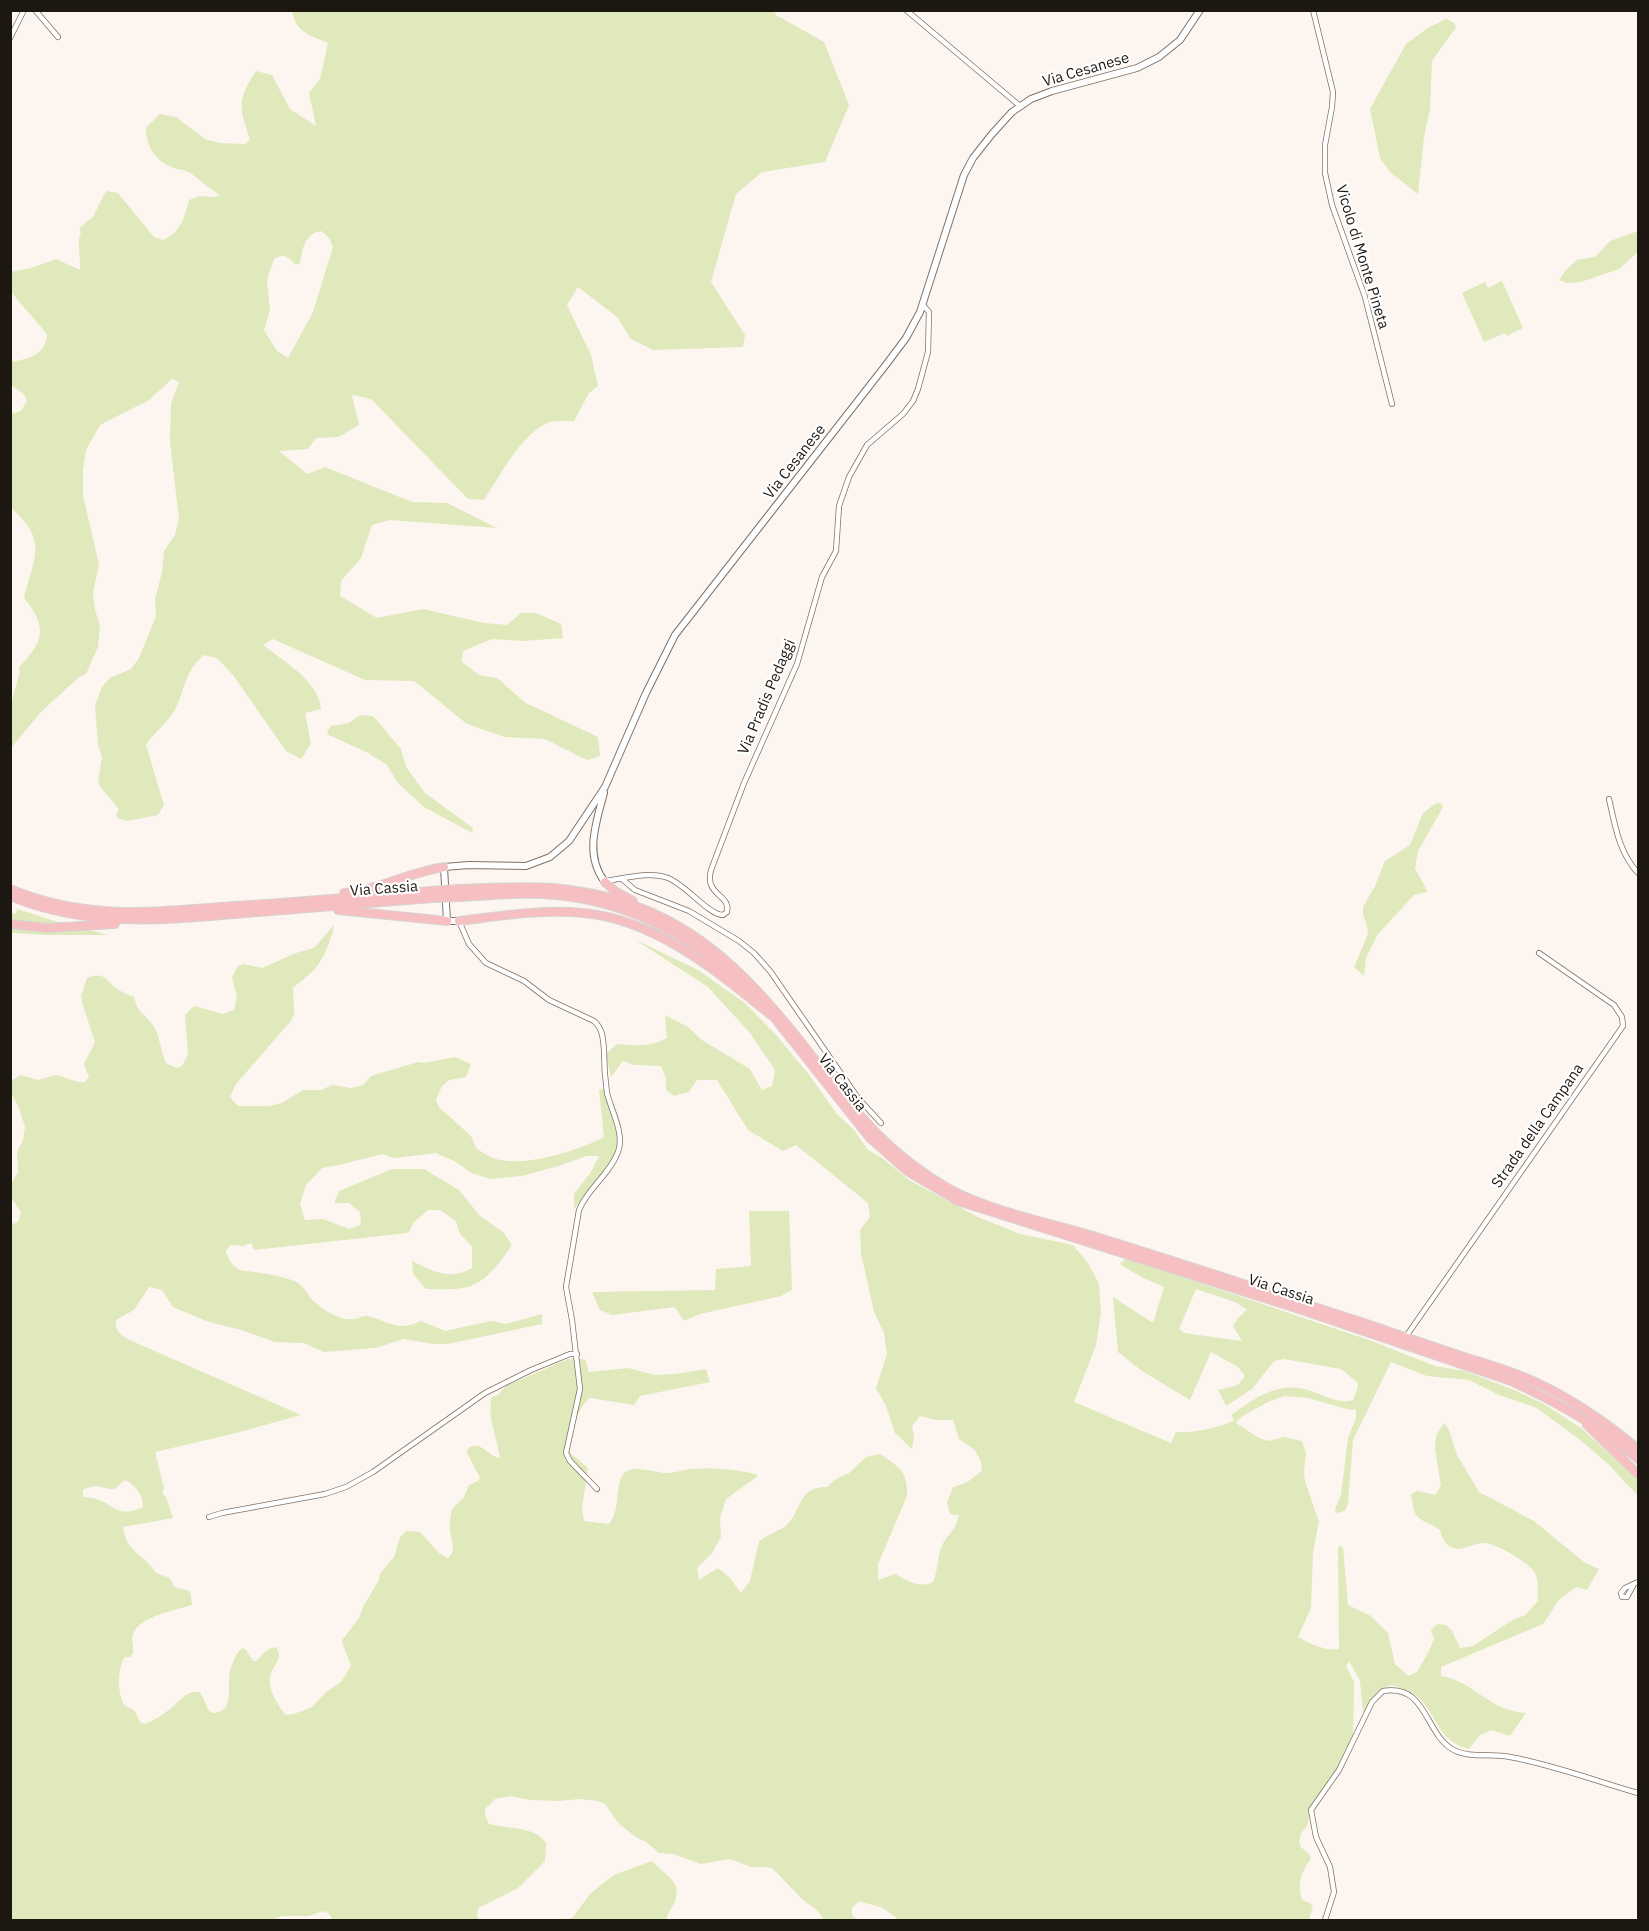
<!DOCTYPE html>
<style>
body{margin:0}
#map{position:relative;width:1649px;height:1931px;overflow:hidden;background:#fdf6f0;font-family:"IBM Plex Sans",sans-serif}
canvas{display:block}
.frame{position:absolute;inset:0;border:12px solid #1d1712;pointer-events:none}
</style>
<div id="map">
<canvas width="1649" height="1931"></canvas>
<div class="frame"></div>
</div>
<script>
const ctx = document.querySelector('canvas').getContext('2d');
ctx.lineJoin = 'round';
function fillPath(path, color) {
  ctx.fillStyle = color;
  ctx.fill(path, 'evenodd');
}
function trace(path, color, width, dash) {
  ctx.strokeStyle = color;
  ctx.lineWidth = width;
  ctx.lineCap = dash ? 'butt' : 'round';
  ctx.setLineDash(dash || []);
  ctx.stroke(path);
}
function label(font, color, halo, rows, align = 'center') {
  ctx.font = font + ' "IBM Plex Sans",sans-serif';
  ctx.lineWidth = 4.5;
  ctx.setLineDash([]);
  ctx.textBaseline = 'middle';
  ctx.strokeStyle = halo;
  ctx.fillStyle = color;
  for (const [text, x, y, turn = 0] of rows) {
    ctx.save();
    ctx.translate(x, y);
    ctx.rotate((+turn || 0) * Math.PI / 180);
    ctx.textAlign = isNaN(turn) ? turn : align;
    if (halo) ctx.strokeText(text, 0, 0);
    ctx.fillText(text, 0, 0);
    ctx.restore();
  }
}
fillPath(new Path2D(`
 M292,11H774L776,15L824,42L849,105L825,162L762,172L736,194L711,282L745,335L743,347L653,350L631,339L617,317L578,287L567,305L591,355L598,386L589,393L574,421C567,422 557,420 550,422C523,431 499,477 484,500L468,499L371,399L352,395L359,425L338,437L316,438L308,449L279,451L307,474L325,467L412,502L447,503L497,528L390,520L372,525L361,558L341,581L340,596L377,618L423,609L484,623L507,625L521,613H536L561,624L563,638L523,641L492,639L463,651L462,662L479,675L497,678L526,703L598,737L600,756L587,760L545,739L505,737L467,724L414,681L365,680L273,639L263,645C283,661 319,681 321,709L305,713L311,744L301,759L286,751L233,675L217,658L204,655C182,673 186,693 173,713C165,724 154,733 146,745L164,805L158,815L127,821L119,819L116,815L119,809L101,788L98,782L102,757L98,745L95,705L102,687L110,678L131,669L139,658L156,616L155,599L162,572L164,551L175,535L179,519L170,442L171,403L179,382L172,379L149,400L100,425L86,450L83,470V495L99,565L93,592L95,610L100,625L98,647L86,674L79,677L41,712L11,748V703L20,672L19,667C44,642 48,627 24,598C29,572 45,549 27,525C22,518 16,513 11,507V414L21,411L27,401L24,394L11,385V362C28,359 46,355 47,334L11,292V272L31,268L56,259L80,270C81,257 76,244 81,232L79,228L93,217L106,191L118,193L154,237L163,240C181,232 184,218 189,200L199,196L215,197L220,195C209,189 201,180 190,173C186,170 182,170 177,169C157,163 146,148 146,128L160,114L176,117L205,139L220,143L246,144L250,139C239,107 237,100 256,71L272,75L290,109L316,126L309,93L320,79L328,43C310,35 296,33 292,11ZM321,231L329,238L333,247L313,312L288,358L277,351L264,330L270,310L267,280L274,259C285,253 288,257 296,265L300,263C303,248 304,234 321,231Z
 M1446,19L1454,23L1456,27L1432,61L1430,109L1424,137L1418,194L1390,172L1380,158L1370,109L1406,44L1428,28Z
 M1638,231V252L1619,269L1581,282L1567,283L1559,280L1566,270L1577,260L1595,257L1610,241Z
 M1502,281L1523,328L1507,336L1505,333L1484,342L1462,293L1485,282L1488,288Z
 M360,715L373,716L401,749L406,767L425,793L473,828L472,833L424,807L398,783L387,765L368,753L327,734L330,726L349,723Z
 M1441,803L1443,807L1418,851L1415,869L1426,888L1427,892L1414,895L1378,934L1366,958L1364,976L1354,967L1368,934L1367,925L1363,915V907L1375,886L1385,861L1410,845L1423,813L1435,804Z
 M17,909L58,922L109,935H48L11,933L10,913L16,914Z
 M334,925C333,935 325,956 318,965C312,973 301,981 293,988L294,1014L291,1021L236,1084L230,1097L238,1106H270L282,1103L303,1090H321L332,1085L351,1088L363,1085L371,1076L418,1062L424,1063L455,1057L471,1064L466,1077L449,1080L442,1086L436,1100L439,1107L471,1136L476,1148C483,1153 492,1159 501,1160C528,1166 581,1150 604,1137L599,1090L604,1089C610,1105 617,1122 618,1139C619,1161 588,1192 574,1209V1194L591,1172L599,1156H587L558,1166L522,1176L491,1179L471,1173L456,1162L436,1153L394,1158L382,1154L339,1165L322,1168L306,1185L300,1204L305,1220L323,1219L349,1229L361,1225L360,1212L349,1203H334L339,1191L392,1169H424L459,1190L480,1216L503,1232L512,1245C502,1259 490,1277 475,1284C461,1291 441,1289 426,1289L413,1274L412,1261C432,1271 451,1281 472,1268V1246L460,1234L456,1221L440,1210H428L415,1221L408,1233L254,1250L251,1243L244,1246L230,1245L226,1251C229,1260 231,1265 240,1270C258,1273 277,1274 294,1281C305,1285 308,1298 317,1304C327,1312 341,1321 355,1319C360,1318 363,1315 368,1316C389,1322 398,1332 421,1321L445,1331L491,1321L506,1324L542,1314V1324L448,1344H433L404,1339L375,1348L324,1352L304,1343L275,1342L241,1330L206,1321L173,1307L162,1290L149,1287L134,1310L116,1320C114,1333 124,1337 134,1342L301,1415L232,1434L155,1452L164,1488L162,1493L166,1497L173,1518L123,1527C127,1555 143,1552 156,1573L170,1578L174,1587L190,1591L192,1605C176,1610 140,1616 133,1634C131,1640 134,1646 133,1653L130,1657H125C117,1668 117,1695 125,1706L134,1710L141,1723L145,1724C154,1720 163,1715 171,1708C180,1701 186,1690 200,1692L209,1711L212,1713C232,1713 229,1693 229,1679C229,1670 235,1654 242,1648L246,1650L253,1661H256C262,1655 267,1648 276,1647C284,1659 274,1663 271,1674C266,1687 278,1706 286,1715L294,1714L312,1707L326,1692L341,1682L351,1666L342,1642L343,1639L359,1618L364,1605L379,1580L380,1574L394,1557L400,1537L406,1531L420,1532L439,1553L448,1558C457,1550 451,1541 450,1530C449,1523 451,1515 452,1509L464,1497L469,1485L478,1481L480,1478L467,1453L468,1448C482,1440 488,1457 500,1458C498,1440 486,1415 492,1397L498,1395L506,1386L568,1359H585L589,1372L628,1368L654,1375L675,1374L706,1369L710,1382L640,1396L634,1405L590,1398C576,1408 572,1435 569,1452L588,1468L582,1508L584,1521L609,1524C621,1509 614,1492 622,1476C629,1462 655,1473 667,1473C674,1473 682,1470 690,1469C711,1467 733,1469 755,1474L758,1476L726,1499L720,1518L721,1537L712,1553L697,1568L699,1580L718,1568L730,1578L741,1593L750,1581L759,1541C768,1535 776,1532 784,1527C802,1515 796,1485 828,1487L833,1481L849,1473L866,1457L880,1454C899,1467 908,1471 907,1496L878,1564V1580L895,1574C908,1580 919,1589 933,1582C938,1571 937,1559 941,1548C946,1535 956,1531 959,1515L950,1514L947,1503L953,1487L966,1483L982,1471L981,1462L975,1450L959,1439L953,1420H936L920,1416L912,1426L914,1437L912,1449L895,1433L886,1406L876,1388L887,1354L884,1333L874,1312L861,1253L860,1230L870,1217L868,1203L796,1145L783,1151L748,1130L717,1080H697L689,1092L674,1096L666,1090V1078L661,1066L634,1065L623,1061L611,1077L606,1054L617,1044C635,1046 651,1047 667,1038L665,1015L688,1027L702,1040L750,1069L762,1090L772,1086L775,1070L750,1033L708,987L634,939L698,970L745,1003L776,1035L810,1076L836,1113L854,1130L868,1150L882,1158L909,1180L978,1217L1020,1234L1073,1245L1088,1263L1099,1284L1101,1312L1096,1345L1074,1402L1171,1443L1176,1432C1196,1433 1215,1428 1234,1421L1231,1415C1251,1401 1273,1384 1299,1388C1316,1390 1337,1406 1353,1400L1357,1390L1358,1383L1341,1369L1284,1359L1274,1361L1252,1389L1226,1406L1218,1390L1238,1385L1245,1376L1238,1367L1211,1352L1190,1400L1142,1371L1118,1352L1113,1297L1153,1323L1164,1287L1141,1277L1120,1264L1126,1258L1369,1340L1435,1366L1465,1371L1514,1390L1544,1404L1581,1428L1638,1479V1496L1608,1464L1584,1443L1537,1408L1499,1395L1469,1380L1427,1376L1391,1362L1353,1440L1348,1503L1345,1511L1336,1513L1335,1509L1341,1495L1348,1438L1356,1418V1409L1350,1410L1308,1398L1284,1396L1268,1402L1241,1417L1236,1423L1259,1438L1269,1441L1284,1437L1302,1441L1306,1453L1304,1471L1305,1481L1319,1522L1313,1552L1311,1608L1298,1637C1308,1643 1327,1652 1339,1649L1338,1546L1343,1547L1348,1605L1371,1616L1388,1633L1395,1664L1408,1676L1417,1672L1428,1653L1434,1639L1431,1630L1437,1624L1446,1625L1452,1631L1460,1648L1473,1646L1511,1621L1525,1615L1538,1601C1537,1593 1539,1580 1535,1573C1530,1563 1496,1543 1484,1543C1474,1543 1463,1551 1453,1548C1445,1546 1442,1537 1440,1530C1418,1516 1415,1524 1411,1494L1418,1491L1435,1495L1441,1486L1435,1448L1436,1436L1444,1423L1449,1430L1457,1455L1479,1492L1534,1521L1585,1563L1599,1569L1587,1590L1576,1587L1559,1600L1543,1624L1441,1667V1676C1476,1682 1488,1711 1526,1713L1510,1736L1491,1730L1480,1735L1469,1749C1437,1741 1439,1717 1418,1697C1411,1691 1400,1688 1392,1685C1376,1690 1371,1699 1363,1713L1360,1681L1349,1661L1346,1666L1354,1682L1353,1734L1334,1774L1309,1812L1308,1824L1301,1834L1299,1841L1301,1847C1316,1860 1311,1856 1304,1870C1299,1879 1299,1891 1302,1900L1310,1903L1313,1906L1309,1920H899L883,1908L859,1901L852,1908V1915L857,1920H824L816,1909L804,1901L773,1869L767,1867H751L730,1859L701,1864L673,1854L659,1853L646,1842L636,1837L619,1824L605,1804L598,1801L580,1799L559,1801L531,1800L510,1796L495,1799L485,1809V1815L489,1824C507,1829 535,1826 546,1843L545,1861L518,1888L478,1908L477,1915L479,1920H333L328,1913L323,1911L309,1916H282L272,1920H11L10,1225L18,1222L21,1212L11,1197L10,1186L18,1172L17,1152L23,1140L25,1127L19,1108L11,1093V1081L21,1075L38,1080L56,1075L79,1082H85L89,1077L84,1064L95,1042L82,1003L81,996L87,978C105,972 103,978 116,988C121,992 128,994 134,997C138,1014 144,1013 153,1025C159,1033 161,1052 166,1063L177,1068L182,1066L188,1055L185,1015L194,1006L223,1014L234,1010L237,997L232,977L238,966L244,964L262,968L296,953L314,948ZM1196,1289L1235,1302L1247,1310L1238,1318L1233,1326L1242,1341L1184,1333L1179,1329ZM125,1480C137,1487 142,1493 143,1507C118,1518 117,1507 97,1499C93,1498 87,1497 83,1497V1490C99,1482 100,1489 114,1489Z
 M749,1211H789L792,1290L781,1296L700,1314L684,1321L675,1307L612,1315L600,1310L592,1292L715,1290L716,1269L751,1266Z
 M652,1861C661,1873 681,1879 676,1898C674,1906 668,1912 666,1920H537H560L572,1918L591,1893L614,1875Z`), '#dfe9bb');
const street = new Path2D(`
 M35,10L58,37
 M906,10L1020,106
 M1313,10L1333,92L1332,107L1325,145V173L1332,205L1365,297L1392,404
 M10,38L24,10
 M1609,799C1615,825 1619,853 1638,873
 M622,879L635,890L689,911L739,941L754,953L770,971L858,1098L881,1123
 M606,881C626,878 648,871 668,878C686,885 709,915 723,915L727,912C731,894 704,896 711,870L744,783L797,664L822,577L836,551L839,506L849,477L867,445L903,414L913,401L918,389L928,352L929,312L923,305
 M459,921L469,944L486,963L524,981L549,1000L594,1021C603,1029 603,1039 604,1050C604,1064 605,1079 607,1093C611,1110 625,1134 618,1152C610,1174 587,1189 579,1210L566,1287L572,1320L580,1389L566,1453L570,1461L597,1489
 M1407,1335L1623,1026L1622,1017L1614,1005L1539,953
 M209,1517L222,1513L325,1494L346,1487L373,1472L485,1393L531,1370L570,1354H577
 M1634,1584L1627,1597H1622L1621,1593L1625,1588L1638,1582
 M1325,1920L1334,1892L1330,1867L1316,1837L1311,1810L1339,1770L1372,1702L1383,1691C1426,1683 1425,1733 1452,1749C1469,1759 1491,1753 1510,1757C1554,1765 1596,1781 1638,1793`);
const secondary = new Path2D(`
 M604,793C596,823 584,855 605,882
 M459,921H447L444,867L469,865L526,866L550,857L569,841L605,787L646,693L675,635L885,366L906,338L920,312L964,175L973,158L992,134L1012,112L1031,99L1052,91L1137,68L1159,57L1180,40L1200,10`);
const highway = new Path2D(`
 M605,882L616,892L633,901
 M10,889C87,921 155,912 235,906C300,902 365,896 430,891
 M458,889C490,888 522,886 553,888C678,898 743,967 815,1060C859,1116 888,1154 951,1190C990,1211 1050,1223 1093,1236C1184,1264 1274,1294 1364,1323C1398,1335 1432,1346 1467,1358C1490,1365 1514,1372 1537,1383C1574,1400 1607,1423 1638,1449
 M344,893C378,890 410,872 444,867
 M10,896C91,930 174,919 259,912C317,907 375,903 433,898
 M459,897C491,895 524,892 556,895C638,903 698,941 756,997
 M338,910L447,921
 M459,921C500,916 542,909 583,913C655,919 718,972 771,1015
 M10,924L47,928L115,924
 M769,1011L869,1137L907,1171L958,1201L1296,1308L1511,1381C1557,1402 1600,1426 1638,1459
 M1587,1425L1638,1474`);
trace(street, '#807165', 6);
trace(secondary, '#807165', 8);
trace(highway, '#d6d5d4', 10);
trace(street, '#fff', 4.5);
trace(secondary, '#fff', 6);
trace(highway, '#f6c0c3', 8);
const highwayBridge = new Path2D(`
 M430,891L458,889
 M433,898L459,897`);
trace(highwayBridge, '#d6d5d4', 10, []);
trace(highwayBridge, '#f6c0c3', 8);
label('15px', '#1d1712', '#fff', [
 ["Via Cesanese",1086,70,-16],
 ["Vicolo di Monte Pineta",1362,257,73],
 ["Via Cesanese",795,462,-52],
 ["Via Pradis Pedaggi",767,697,-67],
 ["Via Cassia",384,889,-4],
 ["Via Cassia",842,1083,52],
 ["Strada della Campana",1538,1126,-55],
 ["Via Cassia",1281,1290,18]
]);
</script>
